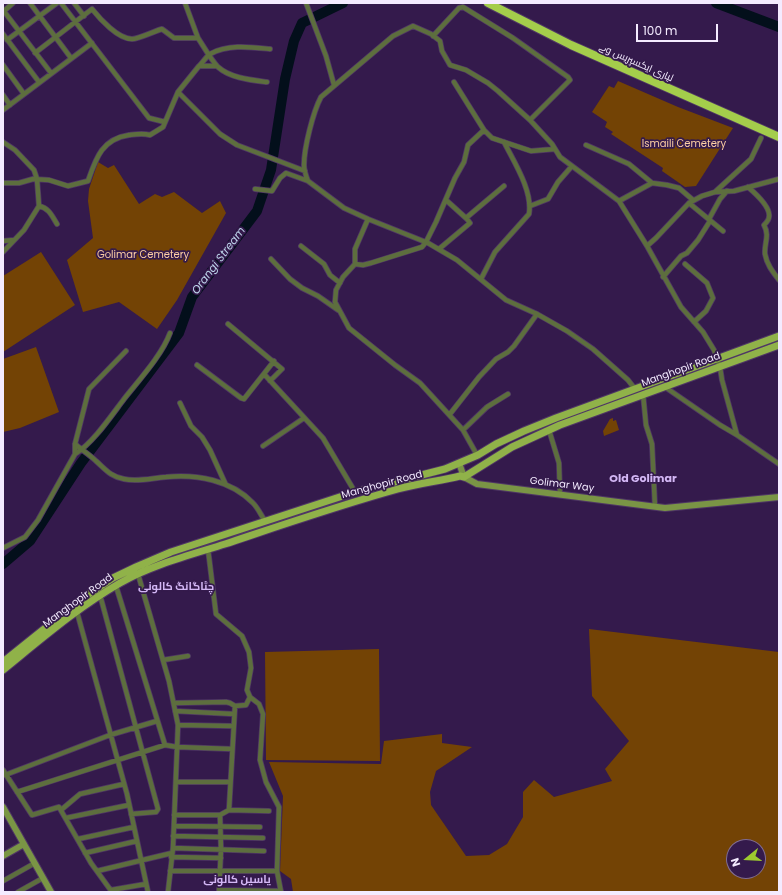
<!DOCTYPE html>
<meta charset="utf-8">
<style>
body{margin:0}
#map{position:relative;width:782px;height:895px;overflow:hidden;background:#341a4c;font-family:Poppins,sans-serif}
canvas{display:block}
.frame{position:absolute;inset:0;border:4px solid #f4ebff;pointer-events:none}
.north{position:absolute;left:726px;top:839px;width:40px;height:40px;box-sizing:border-box;background:#341a4c;border:1px solid #816e94;border-radius:50%;rotate:252deg;font-size:11px;font-weight:700;line-height:16px;text-align:center;color:#f4ebff}
.north::after{content:'';display:block;margin:auto;width:14px;height:18px;background:#9dca2f;clip-path:polygon(50% 0,100% 100%,50% 72%,0 100%)}
.scale{position:absolute;left:636px;top:24px;width:82px;height:18px;box-sizing:border-box;border:2px solid #f4ebff;border-top:0;padding-left:5px;font-size:12px;line-height:14px;white-space:nowrap;color:#f4ebff;-webkit-text-stroke:3px #341a4c;paint-order:stroke}
</style>
<div id="map">
<canvas width="782" height="895"></canvas>
<div class="frame"></div>
<div class="north">N</div>
<div class="scale">100 m</div>
</div>
<script>
const ctx = document.querySelector('canvas').getContext('2d');
ctx.lineJoin = 'round';
function fillPath(path, color) {
  ctx.fillStyle = color;
  ctx.fill(path, 'evenodd');
}
function trace(path, color, width, dash) {
  ctx.strokeStyle = color;
  ctx.lineWidth = width;
  ctx.lineCap = dash ? 'butt' : 'round';
  ctx.setLineDash(dash || []);
  ctx.stroke(path);
}
function label(font, color, halo, rows, align = 'center') {
  ctx.font = font + ' Poppins,Cairo,sans-serif';
  ctx.lineWidth = 3.5;
  ctx.setLineDash([]);
  ctx.textBaseline = 'middle';
  ctx.strokeStyle = halo;
  ctx.fillStyle = color;
  for (const [text, x, y, turn = 0] of rows) {
    ctx.save();
    ctx.translate(x, y);
    ctx.rotate((+turn || 0) * Math.PI / 180);
    ctx.textAlign = isNaN(turn) ? turn : align;
    if (halo) ctx.strokeText(text, 0, 0);
    ctx.fillText(text, 0, 0);
    ctx.restore();
  }
}
fillPath(new Path2D(`
 M618,81L678,107L733,128L696,186L685,187L662,171L663,168L611,134L613,132L605,127L607,122L592,112L609,86L614,88Z
 M98,162L108,168L114,165L139,204L155,194L162,197L174,192L202,213L220,201L226,213L177,300L157,329L119,302L83,312L67,260L93,238L88,201L89,189Z
 M41,252L75,305L3,352V276Z
 M36,347L59,412L20,428L3,432V359Z
 M613,418V421L616,420L619,430L604,436L603,431L610,419Z
 M589,629L779,652V892H293L291,879L280,871L283,796L269,762L381,764L384,741L442,734V743L472,747L436,771L430,792L431,805L466,856L489,855L507,844L523,817V792L534,780L554,797L612,781L605,769L629,741L592,696ZM734,847H758V871H734Z
 M379,649L380,761L266,760L265,652Z`), '#734305');
trace(new Path2D(`
 M716,3L779,27
 M3,564L30,541L81,463L179,333L192,297L257,211L271,170L285,79L294,41L302,23L343,3`), '#030f1b', 10);
const street = new Path2D(`
 M30,3L71,58
 M61,3L149,118L165,122
 M74,3L84,16
 M185,3L198,38
 M306,3L326,56L334,85
 M3,10L51,73
 M4,11L13,3
 M3,34L39,82
 M433,36L459,8L463,7L513,38L568,77L570,80L530,120
 M7,40L57,3
 M35,53L92,9C100,19 118,39 132,39C138,39 155,31 162,29L174,38H198C204,47 211,60 218,67C230,78 251,80 267,82
 M3,65L24,94
 M199,66C203,62 206,57 210,54C228,44 250,47 270,49
 M454,82L484,130
 M178,92L220,134L237,145L305,171
 M3,95L10,105
 M3,110L92,43
 M3,142L15,150L34,170L37,179L39,206L24,230L3,252
 M586,145L629,164L652,183
 M308,181C306,176 304,170 304,165C304,148 313,112 321,97L393,36L413,26L431,34L440,41L442,51L450,65L466,70L488,83L498,91L530,120L552,144L560,157L619,201L647,246L681,307L703,332L714,350L720,367L722,380L737,435L779,464
 M3,183H19L33,179L49,180L68,186L88,181C96,158 102,139 129,135C137,134 143,133 150,135L163,127L178,92L199,66H217
 M748,187C755,193 771,207 769,217C769,220 766,223 764,225C770,236 764,243 765,254C767,265 773,272 779,280
 M255,189L272,191L280,178L286,173L308,181L344,208L368,219L428,243L457,260L506,300L537,314L567,331L593,349L628,380L635,389
 M715,192L751,159L761,138
 M619,201L652,183L667,185L679,188L693,200
 M689,203L723,231
 M39,206C49,208 52,216 57,224
 M530,206L548,199L558,182L572,166
 M466,218L504,186
 M709,219L720,199L727,191
 M3,241L14,240
 M301,246L324,264L330,275L340,283
 M647,246L656,238L689,203L702,196L715,192L734,191L779,179
 M439,249L470,223L467,219L446,200
 M271,259L290,279L302,288L318,296L338,310
 M355,264V249L368,219
 M685,264L707,283L713,298L706,311L694,322
 M663,277L681,256L687,253L698,240L710,221
 M481,279L495,252L529,214C533,191 514,162 504,142
 M228,324L282,369L270,381
 M197,365L241,398L244,399L274,361
 M264,374L323,438L355,492
 M665,387L720,425L737,435
 M643,394L646,425L652,444L655,507
 M180,403L191,426L202,437L210,450L225,483
 M450,414L479,377L496,359L508,352L514,346L537,314
 M463,430L487,407L508,394
 M549,430L559,463L560,495
 M75,444C82,450 90,455 96,461C105,469 111,477 124,479C138,482 152,478 166,477C197,474 231,480 253,503C258,508 261,515 265,521
 M263,446L304,418
 M75,454C93,443 111,416 124,399C139,380 162,355 170,333
 M477,455L463,430L420,383L395,365L349,328L335,302L336,290L343,277L355,264L363,265L371,263L422,247L426,242L436,222L455,178L464,162L468,145L484,130L492,138L531,151L555,149
 M3,548L25,537L38,520L75,454V444L89,389L126,351
 M208,549L216,614L242,636L249,652L251,668L247,690L250,697L259,704L263,714L260,760L266,782L279,807L277,871L281,892
 M138,574L169,681L178,725L173,848L168,892
 M116,586L165,745
 M100,595L158,809L156,812L131,814
 M77,612L127,794L148,892
 M163,660L188,656
 M174,703L226,702L230,703L235,706
 M175,711L234,714
 M178,725L233,726
 M3,770L32,815L59,807L91,863L112,892
 M5,775L110,735L157,721
 M176,782H230
 M17,792L165,745L177,747L232,749
 M61,810L80,794L124,784
 M229,810L235,706L246,705L250,697
 M174,815H220
 M66,818L129,805
 M174,826L260,827
 M173,836L263,838
 M78,839L134,827
 M173,848L264,851
 M85,853L137,841
 M171,857L221,858
 M97,871L172,853
 M170,871H277
 M3,881L35,863
 M111,890L146,884
 M219,890L281,891
 M18,892L43,878
 M219,892L221,849L220,815L229,810L269,811`);
const secondary = new Path2D(`
 M459,463L464,477L477,484L665,508L779,497
 M3,807L51,892
 M3,856L24,844`);
const primary = new Path2D(`
 M3,662L84,597L113,578L136,567L171,552L355,492L445,469L478,455L496,444L524,431L556,418L779,336
 M3,670C40,640 78,607 120,583C151,565 190,555 225,544C282,525 340,505 398,489C419,483 440,481 460,476L464,477L512,447L560,425L779,345`);
const highway = new Path2D(`
 M488,3L571,45L779,137`);
trace(street, '#4f3765', 6);
trace(secondary, '#4f3765', 8);
trace(primary, '#4f3765', 9);
trace(highway, '#4f3765', 10);
trace(street, '#5d6e3e', 4.5);
trace(secondary, '#7a9545', 6);
trace(primary, '#90b249', 7);
trace(highway, '#a4cd4b', 8);
label('10px', '#f4ebff', '#341a4c', [
 ["لیاری ایکسپریس وے",636,63,24],
 ["Manghopir Road",681,370,-20],
 ["Manghopir Road",382,485,-15],
 ["Golimar Way",562,485,7],
 ["Manghopir Road",78,601,-36]
]);
label('10px', '#fdcfa3', '#341a4c', [
 ["Ismaili Cemetery",684,144],
 ["Golimar Cemetery",143,255]
]);
label('italic 11px', '#bfd7ec', '#341a4c', [
 ["Orangi Stream",219,261,-53]
]);
label('bold 11px', '#d3b7f5', '#341a4c', [
 ["Old Golimar",643,479],
 ["چٹاگانگ کالونی",176,587],
 ["یاسین کالونی",237,880]
]);
</script>
